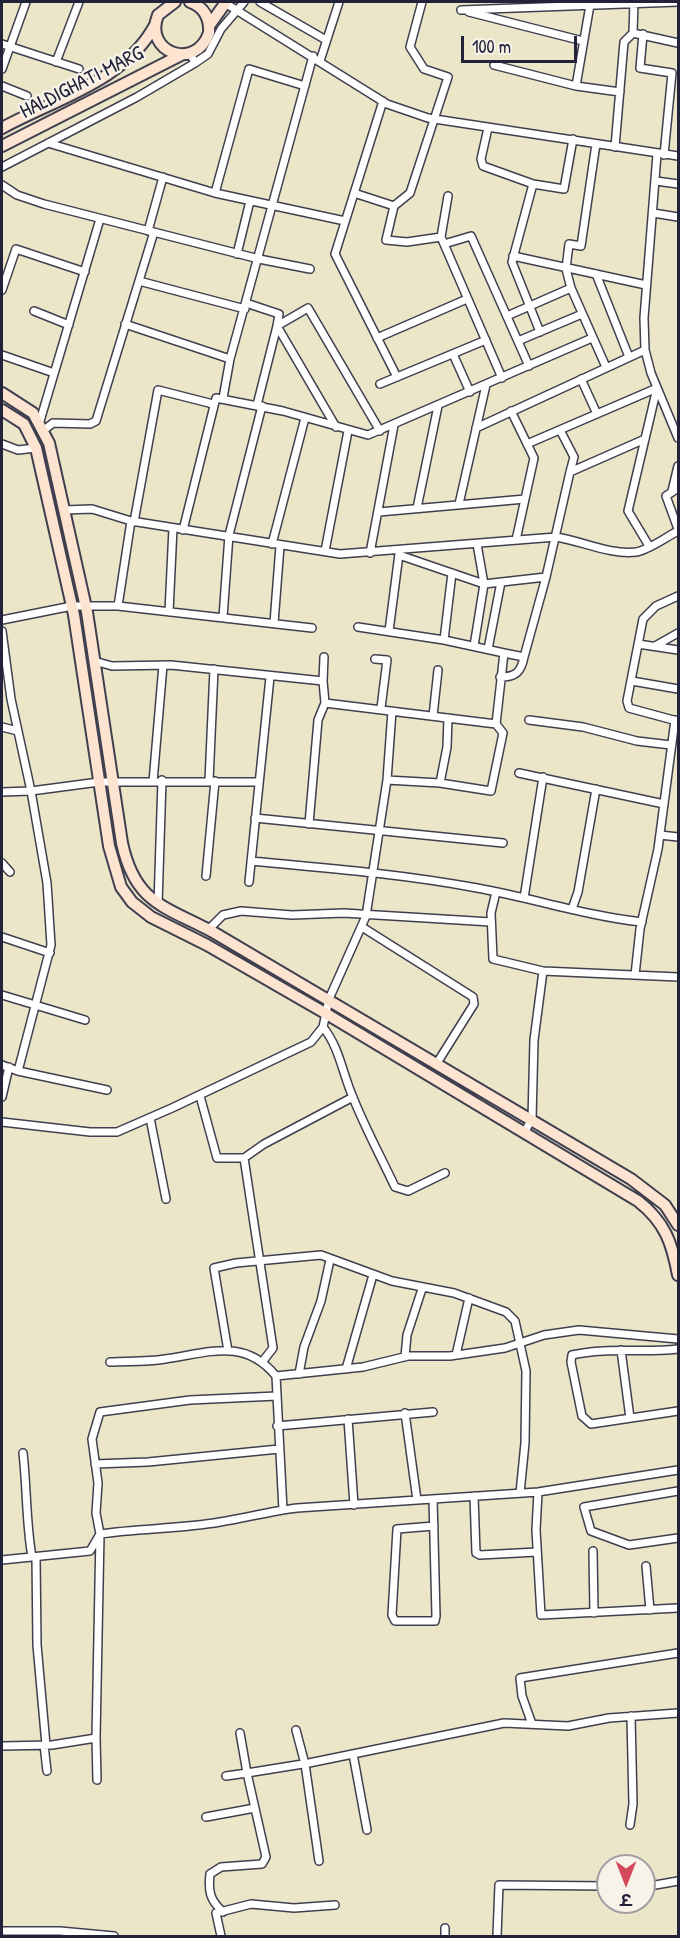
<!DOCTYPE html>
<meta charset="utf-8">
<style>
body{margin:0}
#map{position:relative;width:680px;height:1938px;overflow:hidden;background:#ece6c9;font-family:"Patrick Hand","Playpen Sans Deva",sans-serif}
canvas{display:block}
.frame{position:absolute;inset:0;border:3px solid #22223b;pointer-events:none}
.north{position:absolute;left:596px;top:1854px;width:60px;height:60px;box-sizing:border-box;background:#f7f3e8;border:2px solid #a29fa3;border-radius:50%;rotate:180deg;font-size:16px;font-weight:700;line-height:24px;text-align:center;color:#22223b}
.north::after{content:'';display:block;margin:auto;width:21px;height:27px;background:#d1495b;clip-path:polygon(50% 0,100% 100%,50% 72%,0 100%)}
.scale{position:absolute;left:461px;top:36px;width:116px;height:27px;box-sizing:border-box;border:3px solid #22223b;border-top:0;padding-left:8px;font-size:18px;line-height:21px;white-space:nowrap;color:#22223b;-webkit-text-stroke:4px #f7f3e8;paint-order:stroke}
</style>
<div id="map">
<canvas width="680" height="1938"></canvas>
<div class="frame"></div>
<div class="north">उ</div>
<div class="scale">100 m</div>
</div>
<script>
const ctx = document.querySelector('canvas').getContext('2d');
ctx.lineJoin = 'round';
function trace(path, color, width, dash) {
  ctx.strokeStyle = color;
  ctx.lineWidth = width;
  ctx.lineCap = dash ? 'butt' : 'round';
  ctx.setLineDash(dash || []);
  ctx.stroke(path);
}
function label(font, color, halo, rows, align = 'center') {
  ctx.font = font + ' "Patrick Hand",sans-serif';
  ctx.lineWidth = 5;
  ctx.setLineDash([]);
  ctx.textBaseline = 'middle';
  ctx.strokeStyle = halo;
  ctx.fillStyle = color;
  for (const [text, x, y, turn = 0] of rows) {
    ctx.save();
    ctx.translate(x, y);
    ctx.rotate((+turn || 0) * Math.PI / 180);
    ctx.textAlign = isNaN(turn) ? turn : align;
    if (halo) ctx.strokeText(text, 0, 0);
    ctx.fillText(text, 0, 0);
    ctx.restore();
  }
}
const street = new Path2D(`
 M260,2L326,40
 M422,2L410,47L424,69L448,77L410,193L394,206L386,240L407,242L441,237L502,378
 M634,2L633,33L678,43
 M225,3L387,104L428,118L678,156
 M461,10L678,2
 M469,12L583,41
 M643,34L640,68L672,73L664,155
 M2,44L79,69
 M320,61L339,2
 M56,62L79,2
 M195,63L208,54L221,29L244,2
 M494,65L576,86L590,5
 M2,69L26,2
 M2,86L27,96
 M305,86L249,69L215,193L345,221
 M576,86L620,92
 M383,101L335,254L397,377
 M488,128L481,159L483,166L533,184L564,189L573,139
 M48,143L215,193
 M596,144L581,246L569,244L566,269L571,288L606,367
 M615,147L624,42L633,33
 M657,154L644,318L645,350L651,373L678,438
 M2,167L137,97L195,63L190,53
 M656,181L678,184
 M533,184L512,262L540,332
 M2,185L17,195L44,204L259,259L310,269
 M354,193L394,206
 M653,213L678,217
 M148,231L163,177
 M441,237L448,196
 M444,244L471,236L529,366
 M237,254L250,201
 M513,256L646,285
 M596,274L629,357
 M139,281L245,309
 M2,290L16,249L85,272
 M246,303L279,314L277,326L336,427
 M34,311L69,325
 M507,316L571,288
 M125,324L230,359
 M377,338L467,299
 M518,341L582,314
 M453,354L470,392
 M2,355L54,373
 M581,379L597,414
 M380,384L486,340
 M223,398L230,359L313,56
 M257,405L277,326L308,308L380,431
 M511,411L534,458L516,540
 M40,421L100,219
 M476,428L645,350
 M44,430L53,423L90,424L96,421L154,232
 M2,444L18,450L36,448
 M527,444L657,388
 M570,472L645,439
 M678,488L666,496L678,529
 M672,491L678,466
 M459,504L486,385
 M417,508L438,406
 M64,510L92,509L131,521L340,554L556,537C582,541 610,555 636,552C649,550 666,537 678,531
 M379,512L525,499
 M134,522L158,390L213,404
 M183,530L216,398L283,411L368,435L592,338
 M272,544L305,418
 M649,546L628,511L657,388
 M325,551L348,431
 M370,553L394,425
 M399,555L484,584L546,577
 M118,606L131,521
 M169,612L173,528
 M223,617L229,535L262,406
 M2,620L72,606H118L312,628
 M274,623L280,546
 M358,627L444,640L504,653
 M2,631L11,699L31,791L2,792
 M389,631L399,554
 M444,640L452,573
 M638,644L678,650
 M474,646L484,584L477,544
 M655,646L678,633
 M488,649L501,582
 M375,659L387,660L381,708
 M94,661L112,666L171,665L323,681L325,703L496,724L503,733L491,791L440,783L387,780
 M500,677C516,677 521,672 524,657
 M323,681L324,657
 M632,681L678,689
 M433,716L438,670
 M529,720L583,727L637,741L671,745
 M677,721L629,708L627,701L643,619L656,606L678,596
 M496,724L504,653L524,657L546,577L570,472L574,457L560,430
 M2,727L18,731
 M519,773L664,804
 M209,781L214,669
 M153,782L163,665
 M440,783L447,747L448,718
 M255,818L503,843
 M309,824L318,720L325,703
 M660,835L678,837
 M251,861C326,868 402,874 477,888C533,898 586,916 642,922
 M2,863L10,872
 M206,876L215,781
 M249,882L270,677
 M496,892L491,913L493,959L543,971L678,977
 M524,898L543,777
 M158,904L162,780
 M572,909L578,892L596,789
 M362,927L473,997L474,1004L437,1063
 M208,930L223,915L241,911L292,915L344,913L491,922
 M2,937L50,953
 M635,975L640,929L658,849L675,720
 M2,995L85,1020
 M323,1027C339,1047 342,1071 352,1095C364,1126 381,1157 395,1187L408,1191L445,1173
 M2,1065L18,1071L107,1090
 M18,1071L51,945L47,883L31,791L99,782H258
 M200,1096L217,1158H244L264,1144L353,1097
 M2,1097L9,1067
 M150,1118L166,1199
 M2,1122L90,1132H117L172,1108L311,1042L323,1027L329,999L366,916L387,780L392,711
 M525,1131L532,1119L534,1040L543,971
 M244,1158L273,1348L263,1361
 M678,1349C643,1353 608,1347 572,1355L571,1362L582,1416L591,1424L678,1411
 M621,1350L630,1418
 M228,1351L214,1268L236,1263L321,1255L392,1281L454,1293L506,1312L515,1321L526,1371L525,1443L520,1493
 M456,1355L469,1298
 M405,1357L407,1335L422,1289
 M110,1362C128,1361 147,1362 165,1359C208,1353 244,1337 276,1376L283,1510
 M346,1369L373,1275
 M299,1374L304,1347L321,1301L330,1260
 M276,1376L363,1367L408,1356H450L505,1348L544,1335L579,1330L678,1339
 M405,1413L417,1500
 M348,1419L354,1505
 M277,1426L433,1412
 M23,1453C27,1488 26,1523 32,1557
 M95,1464L148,1462L279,1449
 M678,1491L584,1507L591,1531L629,1545L678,1538
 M538,1492L536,1530L541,1615L678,1608
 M474,1496L476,1553L480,1555L537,1552
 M433,1499L436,1616L435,1621H395L392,1615L397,1529L434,1526
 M593,1551L594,1613
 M36,1557L37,1645L46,1745
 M2,1560L90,1551L100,1534C140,1528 180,1529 220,1522C246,1518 271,1511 297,1508L538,1492L678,1470
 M646,1566L650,1610
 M532,1724L522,1696L520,1678L678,1653
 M296,1730L305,1764L319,1861
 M240,1733L247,1773L309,1763L504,1723L568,1726L609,1718L678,1713
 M96,1738L97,1780
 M44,1745L47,1771
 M2,1746L52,1745L96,1738L100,1534L96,1513L98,1483L92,1439L100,1412L190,1400L277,1396
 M353,1754L367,1830
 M206,1817L255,1808
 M630,1825L633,1804L631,1716
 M644,1887L678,1881
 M223,1912C210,1900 208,1892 210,1874L221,1867L262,1864L266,1857L247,1773L226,1776
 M445,1928V1936
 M2,1931H60L114,1936
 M221,1936L216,1913L251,1904L294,1908L335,1905
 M497,1936L499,1885L608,1886`);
const secondary = new Path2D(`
 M175,2L158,15C143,52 195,72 209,33C210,18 204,7 190,2
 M209,26L226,2
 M2,128C55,99 125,81 155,25
 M2,146L181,55
 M2,393L33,413L49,443L87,612L122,843C135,903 164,906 213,932L631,1179L665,1205L678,1225
 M2,410L24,424L36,448L74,615L109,846L121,887L132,902L151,917L207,945L325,1013L638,1201C665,1222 672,1243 678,1275`);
trace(street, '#403f50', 10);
trace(secondary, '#403f50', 14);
trace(street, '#fff', 7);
trace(secondary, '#fde4d0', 10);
label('21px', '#22223b', '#f7f3e8', [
 ["HALDIGHATI MARG",82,83,-27]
]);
</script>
